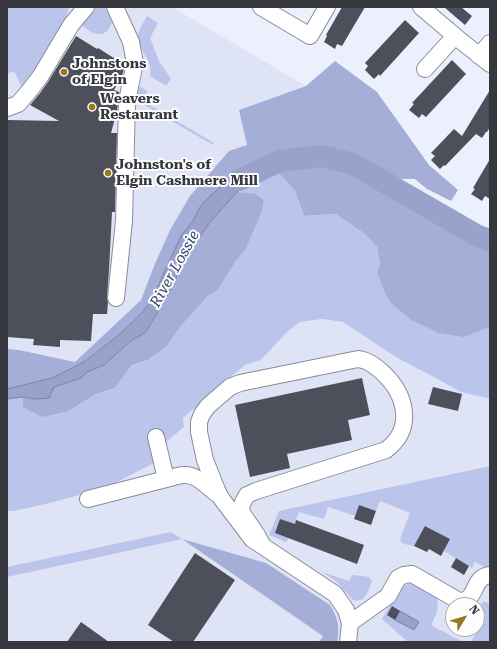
<!DOCTYPE html>
<style>
body{margin:0}
#map{position:relative;width:497px;height:649px;overflow:hidden;background:#eceffc;font-family:"Roboto Serif",serif}
canvas{display:block}
.frame{position:absolute;inset:0;border:8px solid #36383d;pointer-events:none}
.north{position:absolute;left:445px;top:597px;width:40px;height:40px;box-sizing:border-box;background:#fdfdfd;border:1px solid #adaeb0;border-radius:50%;rotate:52deg;font-size:11px;font-weight:700;line-height:16px;text-align:center;color:#36383d}
.north::after{content:'';display:block;margin:auto;width:14px;height:18px;background:#977820;clip-path:polygon(50% 0,100% 100%,50% 72%,0 100%)}
</style>
<div id="map">
<canvas width="497" height="649"></canvas>
<div class="frame"></div>
<div class="north">N</div>
</div>
<script>
const ctx = document.querySelector('canvas').getContext('2d');
ctx.lineJoin = 'round';
function fillPath(path, color) {
  ctx.fillStyle = color;
  ctx.fill(path, 'evenodd');
}
function trace(path, color, width, dash) {
  ctx.strokeStyle = color;
  ctx.lineWidth = width;
  ctx.lineCap = dash ? 'butt' : 'round';
  ctx.setLineDash(dash || []);
  ctx.stroke(path);
}
function label(font, color, halo, rows, align = 'center') {
  ctx.font = font + ' "Roboto Serif",serif';
  ctx.lineWidth = 4;
  ctx.setLineDash([]);
  ctx.textBaseline = 'middle';
  ctx.strokeStyle = halo;
  ctx.fillStyle = color;
  for (const [text, x, y, turn = 0] of rows) {
    ctx.save();
    ctx.translate(x, y);
    ctx.rotate((+turn || 0) * Math.PI / 180);
    ctx.textAlign = isNaN(turn) ? turn : align;
    if (halo) ctx.strokeText(text, 0, 0);
    ctx.fillText(text, 0, 0);
    ctx.restore();
  }
}
fillPath(new Path2D(`
 M7,7H172L306,86L239,110L247,145L170,230L154,266L141,300L75,362L19,350L7,349Z
 M322,319L343,322L399,359L432,376L461,392L490,399V642H7V511H14L50,503L152,464L166,460L173,466L165,443L184,427L183,418L245,365L261,360L289,330L300,322ZM453,605H477V629H453Z`), '#dee3f6');
fillPath(new Path2D(`
 M7,7L45,8V7H69L66,21L23,89L14,71L7,74Z
 M91,7H105L112,22C106,42 88,34 79,21Z
 M147,16L158,23L150,38L159,61L171,79L166,86L150,76C154,60 137,49 138,36C138,30 144,22 147,16Z
 M141,87L147,91V93L143,101L214,143L213,145L134,99L139,88Z
 M278,172L295,191L304,216L336,214L365,234L377,247L380,264L377,272L487,328L490,327V399L461,392L432,376L399,359L343,322L322,319L300,322L289,330L261,360L245,365L183,418L184,427L165,443L173,468L166,460L152,464L105,488L50,503L14,511H7V399L22,397L23,407L69,411L96,394L115,388L132,365L148,360L166,347L180,327L208,296L217,291L236,261L246,249L262,211L264,200L254,193L237,192L266,173Z
 M490,466V570L475,562L472,568L444,551L450,539L426,526L414,546L404,544L400,541L401,536L410,513L380,501L376,511L359,505L355,516L328,507L324,519L299,512L289,538L286,542L269,535L279,511Z
 M171,532L182,539L7,577V567Z
 M322,572L349,581L352,575L363,576L369,577L372,581C369,590 365,604 353,600L336,581Z
 M410,584H417L436,595C440,607 437,614 431,625L463,642H408L382,619L399,589L405,585Z
 M483,602H486L490,605V642H471L486,615L481,613L478,609L479,607Z`), '#bbc5ec');
fillPath(new Path2D(`
 M335,61L377,92L429,165L458,190L451,201L427,189L415,179H400L363,164L347,156L325,149L298,150L277,155L250,164L200,207L193,221L181,236L153,297L143,312L120,334L84,362L52,378L7,389V349L19,350L75,362L141,300L154,266L170,230L190,196L229,151L247,145L239,110L306,86Z
 M325,165L352,175L475,243L490,248V327L464,337L439,333L411,320L391,303L385,293L377,272L380,264L377,247L365,234L336,214L304,216L295,191L278,172L309,166Z
 M237,192L254,193L264,200L262,211L246,249L236,261L217,291L208,296L180,327L166,347L148,360L132,365L115,388L96,394L69,411L42,417L23,407L22,397L37,399L54,387L81,378L87,372L104,365L132,340L145,333L165,300L189,253L210,222Z
 M182,539L266,563L330,605C338,618 340,627 337,642H319L323,636Z`), '#a4aed7');
const water = new Path2D(`
 M266,158V173L237,192L210,222L189,253L165,300L145,333L132,340L104,365L87,372L81,378L54,387L49,398L37,399L22,397L7,399V389L52,378L84,362L120,334L143,312L153,297L181,236L193,221L200,207L212,194L250,164Z
 M400,611L419,622L414,630L395,620Z`);
fillPath(water, '#98a2cb');
trace(water, '#7b82a0', 1);
trace(new Path2D(`
 M239,180L280,161L321,156L353,164L478,236L490,240`), '#98a2cb', 22);
fillPath(new Path2D(`
 M342,7H365L342,46L337,44L335,49L324,42L327,36L326,35Z
 M444,7H461L472,16L465,25Z
 M405,20L419,33L380,76L379,74L374,79L365,70L368,66L365,63Z
 M76,36L97,49L98,48L125,65L122,76L114,90L119,92L118,101L117,111L111,133H117L115,212H112L109,270L107,297L108,302L107,314H93L91,341L60,340V347L33,345L34,339L7,337V120L59,121L30,105L40,93L48,82Z
 M452,60L466,74L426,117L422,114L419,118L409,110L414,104L412,103Z
 M490,90V127L487,132H486L482,138L476,134L445,166L444,165L440,169L431,160L435,156L431,153L454,129L462,136Z
 M490,159V199L485,196L482,201L471,194L475,189L473,188Z
 M362,378L370,415L348,420L352,440L287,454L290,468L250,477L235,405Z
 M433,387L462,394L458,411L428,404Z
 M359,505L376,511L371,525L354,519Z
 M280,519L295,524L296,520L364,545L357,564L275,533Z
 M425,526L450,539L441,556L429,549L427,552L414,546Z
 M195,553L235,580L193,642H174L148,625Z
 M456,558L469,566L464,575L451,567Z
 M392,606L400,611L395,620L387,615Z
 M81,622L109,642H67Z`), '#4d505a');
const minor = new Path2D(`
 M115,7L131,42L135,63L127,101L124,221L116,298
 M261,7L310,36L327,7
 M421,7L461,41L490,64
 M479,56L490,43
 M425,69L455,36
 M7,108L18,104L29,91L40,77L71,25L86,7
 M156,437L166,479
 M88,499L174,477C177,476 181,475 184,475C197,474 207,487 217,494
 M263,546L257,535L242,513L241,508L243,502L247,495L256,491L386,450C415,428 406,394 382,372C375,366 368,360 358,359L240,383L230,387L208,406L202,414L199,422V432L205,460L217,490L221,498L252,539L335,594L346,610L350,623L348,642
 M350,623L388,596L398,578L404,575L412,574L459,601C478,602 471,577 490,575`);
trace(minor, '#898c98', 18);
trace(minor, '#fff', 16);
for (const [x, y, r, color] of [
 [64,72,4,"#977820"],
 [92,107,4,"#977820"],
 [108,173,4,"#977820"]
]) {
  const dot = new Path2D();
  dot.arc(x, y, r, 0, 2 * Math.PI);
  ctx.fillStyle = color;
  ctx.fill(dot);
  trace(dot, '#fdfdfd', 1.5);
}
label('bold 14px', '#36383d', '#fdfdfd', [
 ["Johnstons",72,64],
 ["of Elgin",72,80],
 ["Weavers",100,99],
 ["Restaurant",100,115],
 ["Johnston's of",116,165],
 ["Elgin Cashmere Mill",116,181]
], 'left');
label('italic 15px', '#343d71', '#fdfdfd', [
 ["River Lossie",175,269,-61]
]);
</script>
